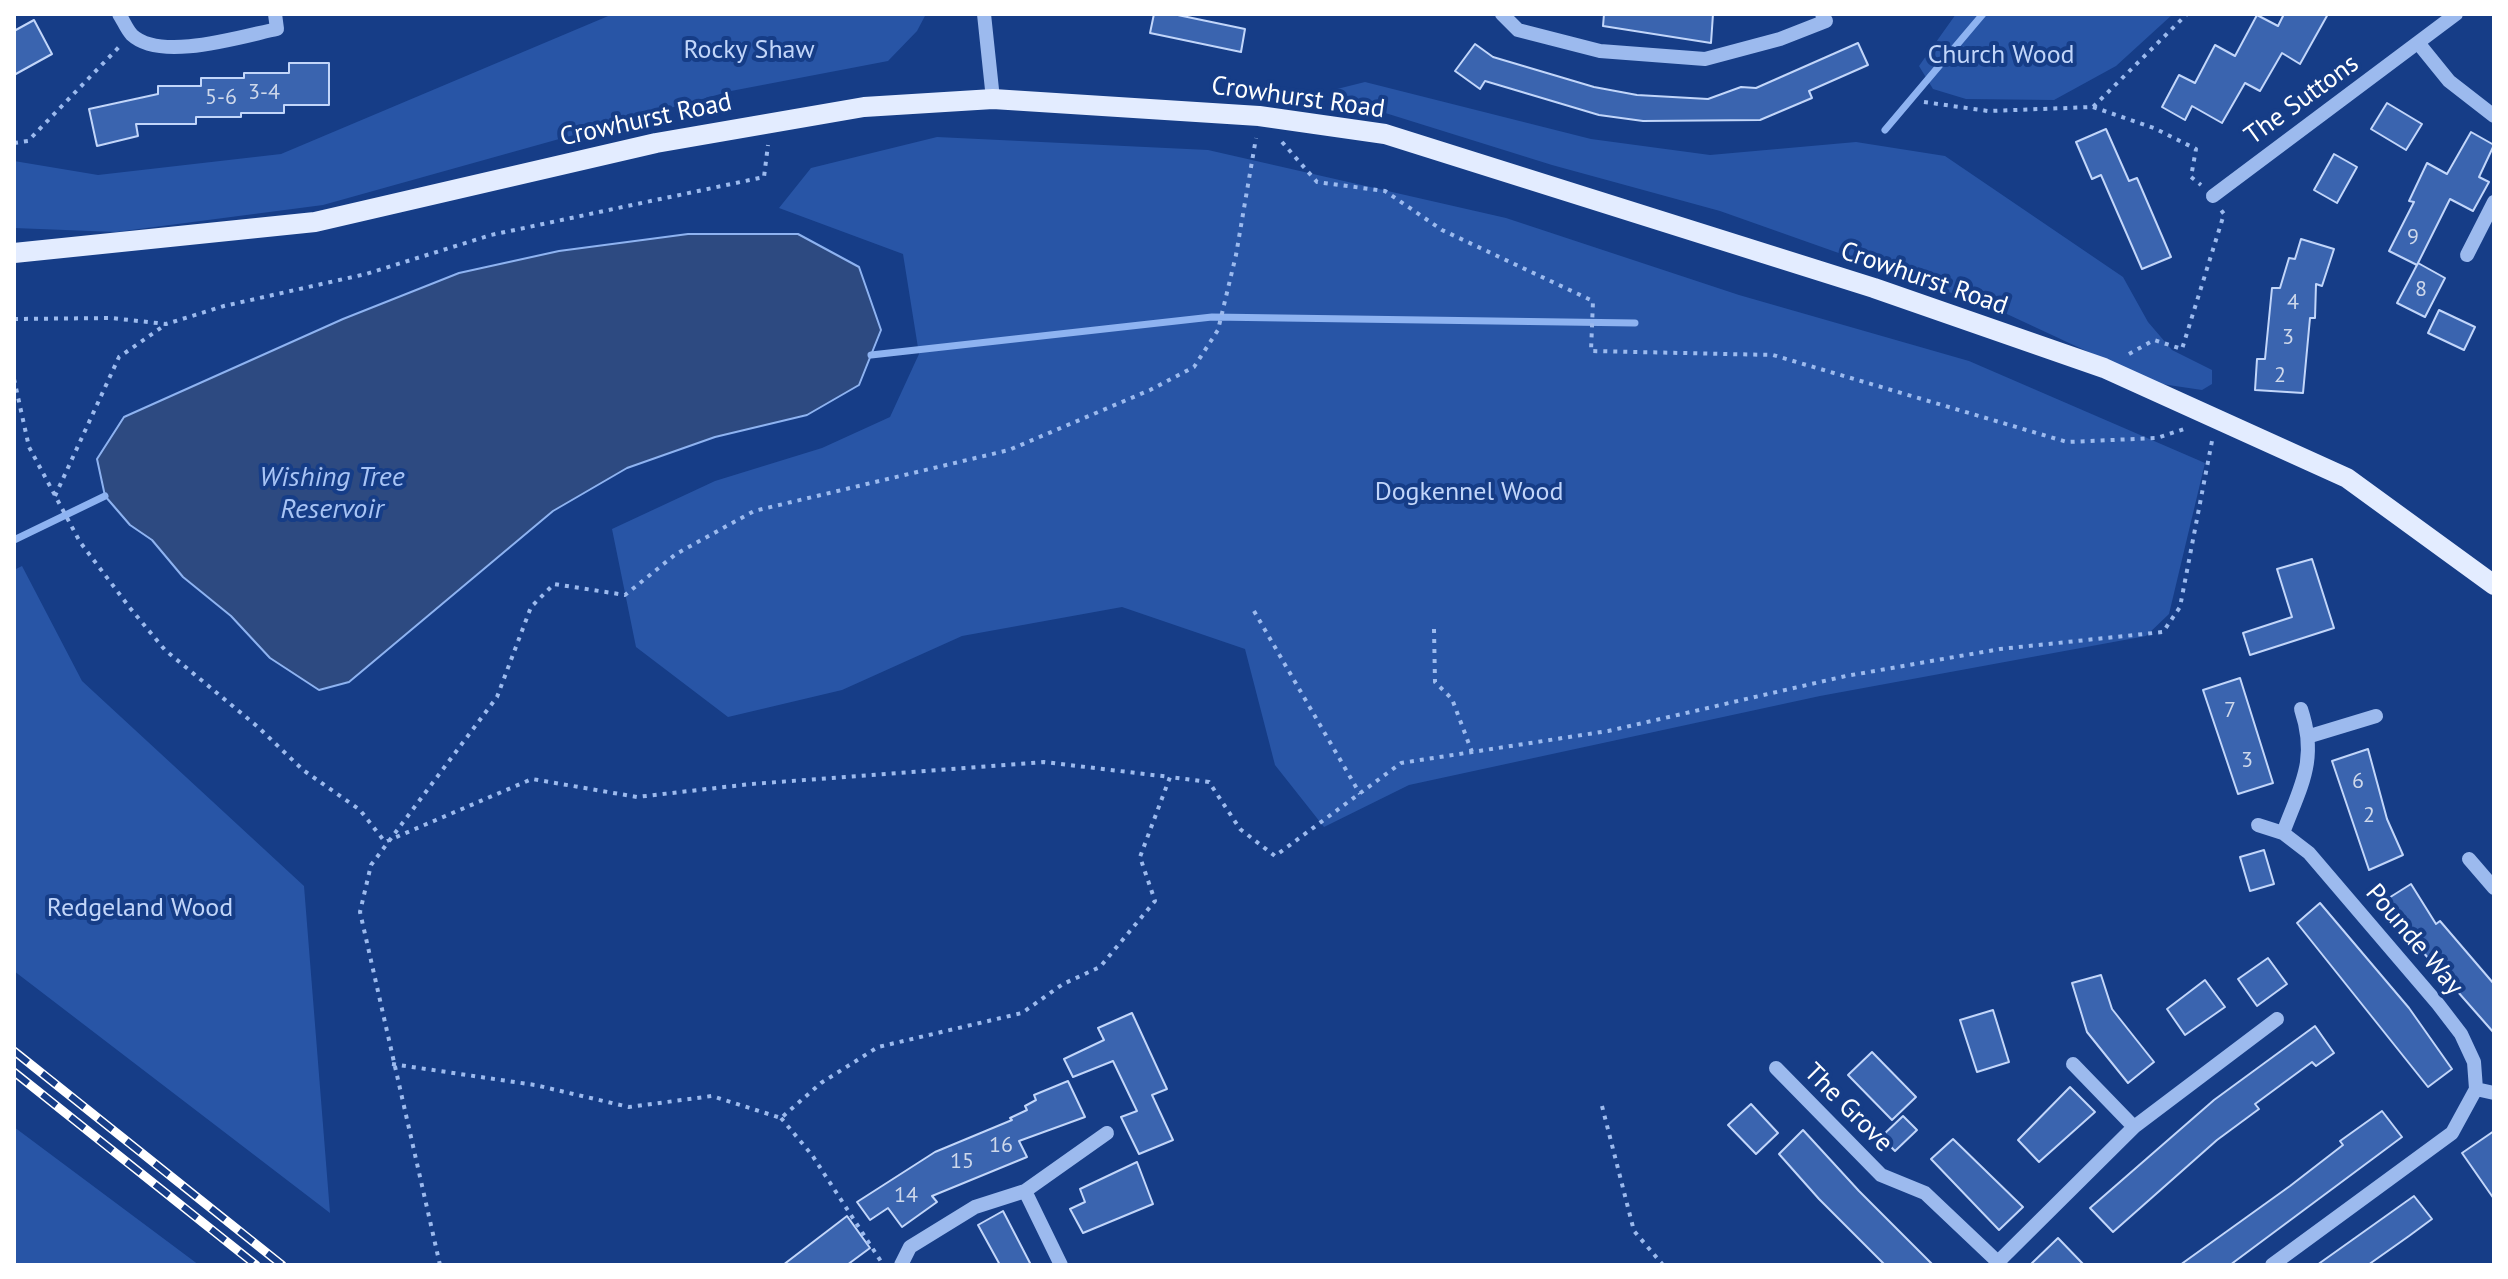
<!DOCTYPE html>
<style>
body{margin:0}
#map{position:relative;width:2508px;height:1279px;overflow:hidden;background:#163d87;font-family:"PT Sans",sans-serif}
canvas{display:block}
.frame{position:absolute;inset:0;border:16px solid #fff;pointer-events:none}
</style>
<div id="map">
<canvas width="2508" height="1279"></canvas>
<div class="frame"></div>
</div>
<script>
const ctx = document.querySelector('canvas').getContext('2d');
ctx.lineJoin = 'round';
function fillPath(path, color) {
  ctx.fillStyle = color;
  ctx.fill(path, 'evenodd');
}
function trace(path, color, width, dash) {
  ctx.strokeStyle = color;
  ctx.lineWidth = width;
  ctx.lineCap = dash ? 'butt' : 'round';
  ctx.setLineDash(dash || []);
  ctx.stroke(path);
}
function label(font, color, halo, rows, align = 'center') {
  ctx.font = font + ' "PT Sans",sans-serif';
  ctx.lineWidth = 8;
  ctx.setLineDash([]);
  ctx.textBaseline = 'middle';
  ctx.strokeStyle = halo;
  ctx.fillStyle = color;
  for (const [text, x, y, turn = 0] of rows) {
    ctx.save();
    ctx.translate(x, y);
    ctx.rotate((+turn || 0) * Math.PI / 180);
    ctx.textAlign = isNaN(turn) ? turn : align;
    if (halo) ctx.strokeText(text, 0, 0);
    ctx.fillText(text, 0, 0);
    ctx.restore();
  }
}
fillPath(new Path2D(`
 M613,14H926L917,31L888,61L731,91L323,205L116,232L14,228V161L98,175L281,154Z
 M1956,14H2173L2116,66L2054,100L1966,99L1933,89L1919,66Z
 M1365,82L1591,139L1710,155L1856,142L1945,156L2123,277L2148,322L2172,350L2212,370V384L2202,390L2155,383L1994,308L1720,211L1552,165L1334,97L1333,90Z
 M937,137L1208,150L1506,218L1739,295L1969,361L2205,463L2169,614L2146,636L1820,696L1409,785L1324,827L1275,765L1245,649L1122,607L962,636L842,690L728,717L636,647L612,529L715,481L822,448L890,417L919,354L903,254L779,208L811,168Z
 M22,566L82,681L304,886L330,1213L14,971V570Z
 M14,1127L199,1265H14Z`), '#2855a6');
const water = new Path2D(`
 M688,234H798L859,267L881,330L859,385L807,415L715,437L627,468L553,511L349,682L319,690L270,658L231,616L183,577L152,540L130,525L105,496L97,459L124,417L343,319L459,273L559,251Z`);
fillPath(water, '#2d4a81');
trace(water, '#8eb3f1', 2);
trace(new Path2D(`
 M1885,130L1983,14
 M871,355L1212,317L1635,323
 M14,540L105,496`), '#8eb3f1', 7);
const building = new Path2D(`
 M1154,14H1173L1245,29L1241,52L1150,33Z
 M1604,14H1713L1711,43L1603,26Z
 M2284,14H2328L2300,64L2282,53L2260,91L2245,83L2222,123L2192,106L2185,120L2162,107L2179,75L2195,83L2215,45L2235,56L2257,15L2278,26Z
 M34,20L52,54L14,75V31Z
 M1858,43L1868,65L1809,91L1812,98L1760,120L1643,121L1599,115L1485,81L1480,89L1455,71L1475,44L1493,57L1594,87L1637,95L1708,99L1741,87L1756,88Z
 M289,63H329V105H284V113H241V117H196V124H136L138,136L97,146L89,109L158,94V86H201V78H244V73H289Z
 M2387,103L2422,124L2406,150L2371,129Z
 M2106,129L2129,181L2137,178L2171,257L2142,269L2101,175L2092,179L2076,142Z
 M2471,132L2494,145L2479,177L2489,182L2473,211L2450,199L2417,265L2389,251L2414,202L2409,201L2427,163L2447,174Z
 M2334,154L2357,167L2337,203L2314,190Z
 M2301,239L2334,249L2322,286L2316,284L2315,318H2310L2303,393L2255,390L2257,359H2265L2272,288H2280L2289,258L2295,259Z
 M2418,263L2445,278L2425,317L2397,303Z
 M2439,310L2475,327L2464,350L2428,333Z
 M2312,559L2334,628L2250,655L2243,633L2292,617L2277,569Z
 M2240,678L2273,783L2238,794L2203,690Z
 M2368,749L2387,819L2403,855L2369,870L2332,761Z
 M2264,850L2274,884L2250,891L2240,857Z
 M2411,884L2436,924L2440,921L2494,984V1033L2400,926L2384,901Z
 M2320,903L2409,1008L2452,1069L2428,1087L2297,923Z
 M2268,958L2287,984L2257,1006L2238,979Z
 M2101,975L2112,1009L2154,1062L2128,1083L2087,1032L2072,983Z
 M2205,980L2225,1007L2185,1035L2167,1009Z
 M1993,1010L2009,1062L1977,1072L1960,1020Z
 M1132,1013L1167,1089L1152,1095L1173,1140L1139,1154L1121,1117L1137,1111L1113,1061L1073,1077L1064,1059L1104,1040L1098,1028Z
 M2315,1026L2334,1053L2316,1066L2312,1062L2255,1104L2259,1109L2217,1140L2113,1232L2090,1208L2214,1100Z
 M1872,1052L1916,1097L1892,1120L1848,1075Z
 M1068,1081L1085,1117L1019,1141L1027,1157L932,1196L937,1202L902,1227L888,1208L870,1220L857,1202L935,1152L1012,1120L1010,1118L1027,1110L1025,1106L1036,1100L1034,1095Z
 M2070,1087L2095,1112L2039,1162L2018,1140Z
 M1751,1104L1778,1133L1756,1154L1728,1125Z
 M2382,1111L2402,1137L2230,1265H2180L2290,1186L2343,1145L2340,1141Z
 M1903,1116L1917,1130L1895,1151L1881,1137Z
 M1803,1130L1859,1191L1933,1265H1885L1819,1199L1779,1154Z
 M2494,1131V1199L2462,1153Z
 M1953,1139L2023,1207L1999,1230L1931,1159Z
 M1137,1162L1153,1204L1083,1233L1070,1209L1085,1202L1080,1189Z
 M2414,1196L2432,1219L2409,1236L2368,1265H2317Z
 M1003,1211L1031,1265H1000L978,1225Z
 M847,1216L870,1248L847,1265H783Z
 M2058,1238L2084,1265H2030Z`);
fillPath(building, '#3a64af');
trace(building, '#c2d6fa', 2);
trace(new Path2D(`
 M1924,102L1988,111L2093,107L2187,14
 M2093,107L2154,128L2196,149L2191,177L2201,185
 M1282,142L1317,182L1385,191L1442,230L1593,301L1591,351L1773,355L2067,442L2157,438L2184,429
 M14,143L28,141L119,47
 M14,319L111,318L166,324L224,306L366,274L491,235L764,177L768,145
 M2129,354L2154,340L2182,349L2224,214L2221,210
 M14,379L29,447L80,542L130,608L165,650L258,727L303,770L360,810L385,842
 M55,496L119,357L165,325
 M1254,611L1360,794
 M1434,629L1435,682L1452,699L1472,752
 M387,841L532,779L637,797L751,784L1044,762L1170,777
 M392,1064L535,1085L629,1107L712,1096L781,1118L821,1083L878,1047L1022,1013L1063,984L1100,967L1155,901L1140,857L1170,777L1209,782L1240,829L1275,856L1401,763L1608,731L1846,676L2000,649L2163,632L2180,607L2212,441
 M1602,1106L1634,1231L1663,1265
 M781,1118L812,1155L882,1263
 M440,1265L360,912L371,865L497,697L531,607L554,584L625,595L676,554L754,511L1009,450L1150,390L1194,367L1218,330L1236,255L1256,138`), '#9cbaee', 4, [4, 6]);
trace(new Path2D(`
 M119,14C123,20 127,30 132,35C161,62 243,36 277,29L275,14
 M984,14L993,99
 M1502,14L1518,30L1600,51L1705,59L1780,39L1826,21L1822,14
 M2419,44L2449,81L2494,116
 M2213,196L2456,14
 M2467,255L2494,202
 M2310,736L2376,716
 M2258,825L2283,833L2309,853L2438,1004L2461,1034L2474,1062L2476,1089L2452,1133L2272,1265
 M2283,833C2301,785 2318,760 2301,709
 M2469,859L2494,888
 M2073,1064L2134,1127
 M1776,1068L1881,1175L1925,1193L2001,1265
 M2476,1089L2494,1093
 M1025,1191L1061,1265
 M1998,1262L2134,1127L2277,1019
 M901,1265L910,1247L975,1207L1025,1191L1107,1133`), '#9cbaee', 14);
trace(new Path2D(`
 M14,253L315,222L656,143L864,107L993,99L1259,116L1385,134L1874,288L2104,368L2347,478L2494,585`), '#e3ecff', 20);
const rail = new Path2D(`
 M14,1051L282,1265
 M14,1072L256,1265`);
trace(rail, '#fff', 9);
trace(rail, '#163d87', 6, [18]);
label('22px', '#ced8eb', null, [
 ["3-4",264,93],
 ["5-6",221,98],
 ["9",2413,238],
 ["8",2421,290],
 ["4",2293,303],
 ["3",2288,338],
 ["2",2280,376],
 ["7",2230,711],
 ["3",2247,761],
 ["6",2358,782],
 ["2",2369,816],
 ["16",1001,1146],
 ["15",962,1162],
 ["14",906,1196]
]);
label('26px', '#c2d6fa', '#163d87', [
 ["Rocky Shaw",749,51],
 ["Church Wood",2001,56],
 ["Dogkennel Wood",1469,493],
 ["Redgeland Wood",140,909]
]);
label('26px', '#fff', '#163d87', [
 ["Crowhurst Road",1298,98,8],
 ["The Suttons",2302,100,-36],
 ["Crowhurst Road",646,120,-12],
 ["Crowhurst Road",1924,279,19],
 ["Pounde Way",2414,940,50],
 ["The Grove",1848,1108,45]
]);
label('italic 28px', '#a8c4f5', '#163d87', [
 ["Wishing Tree",332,478],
 ["Reservoir",332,510]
]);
</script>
